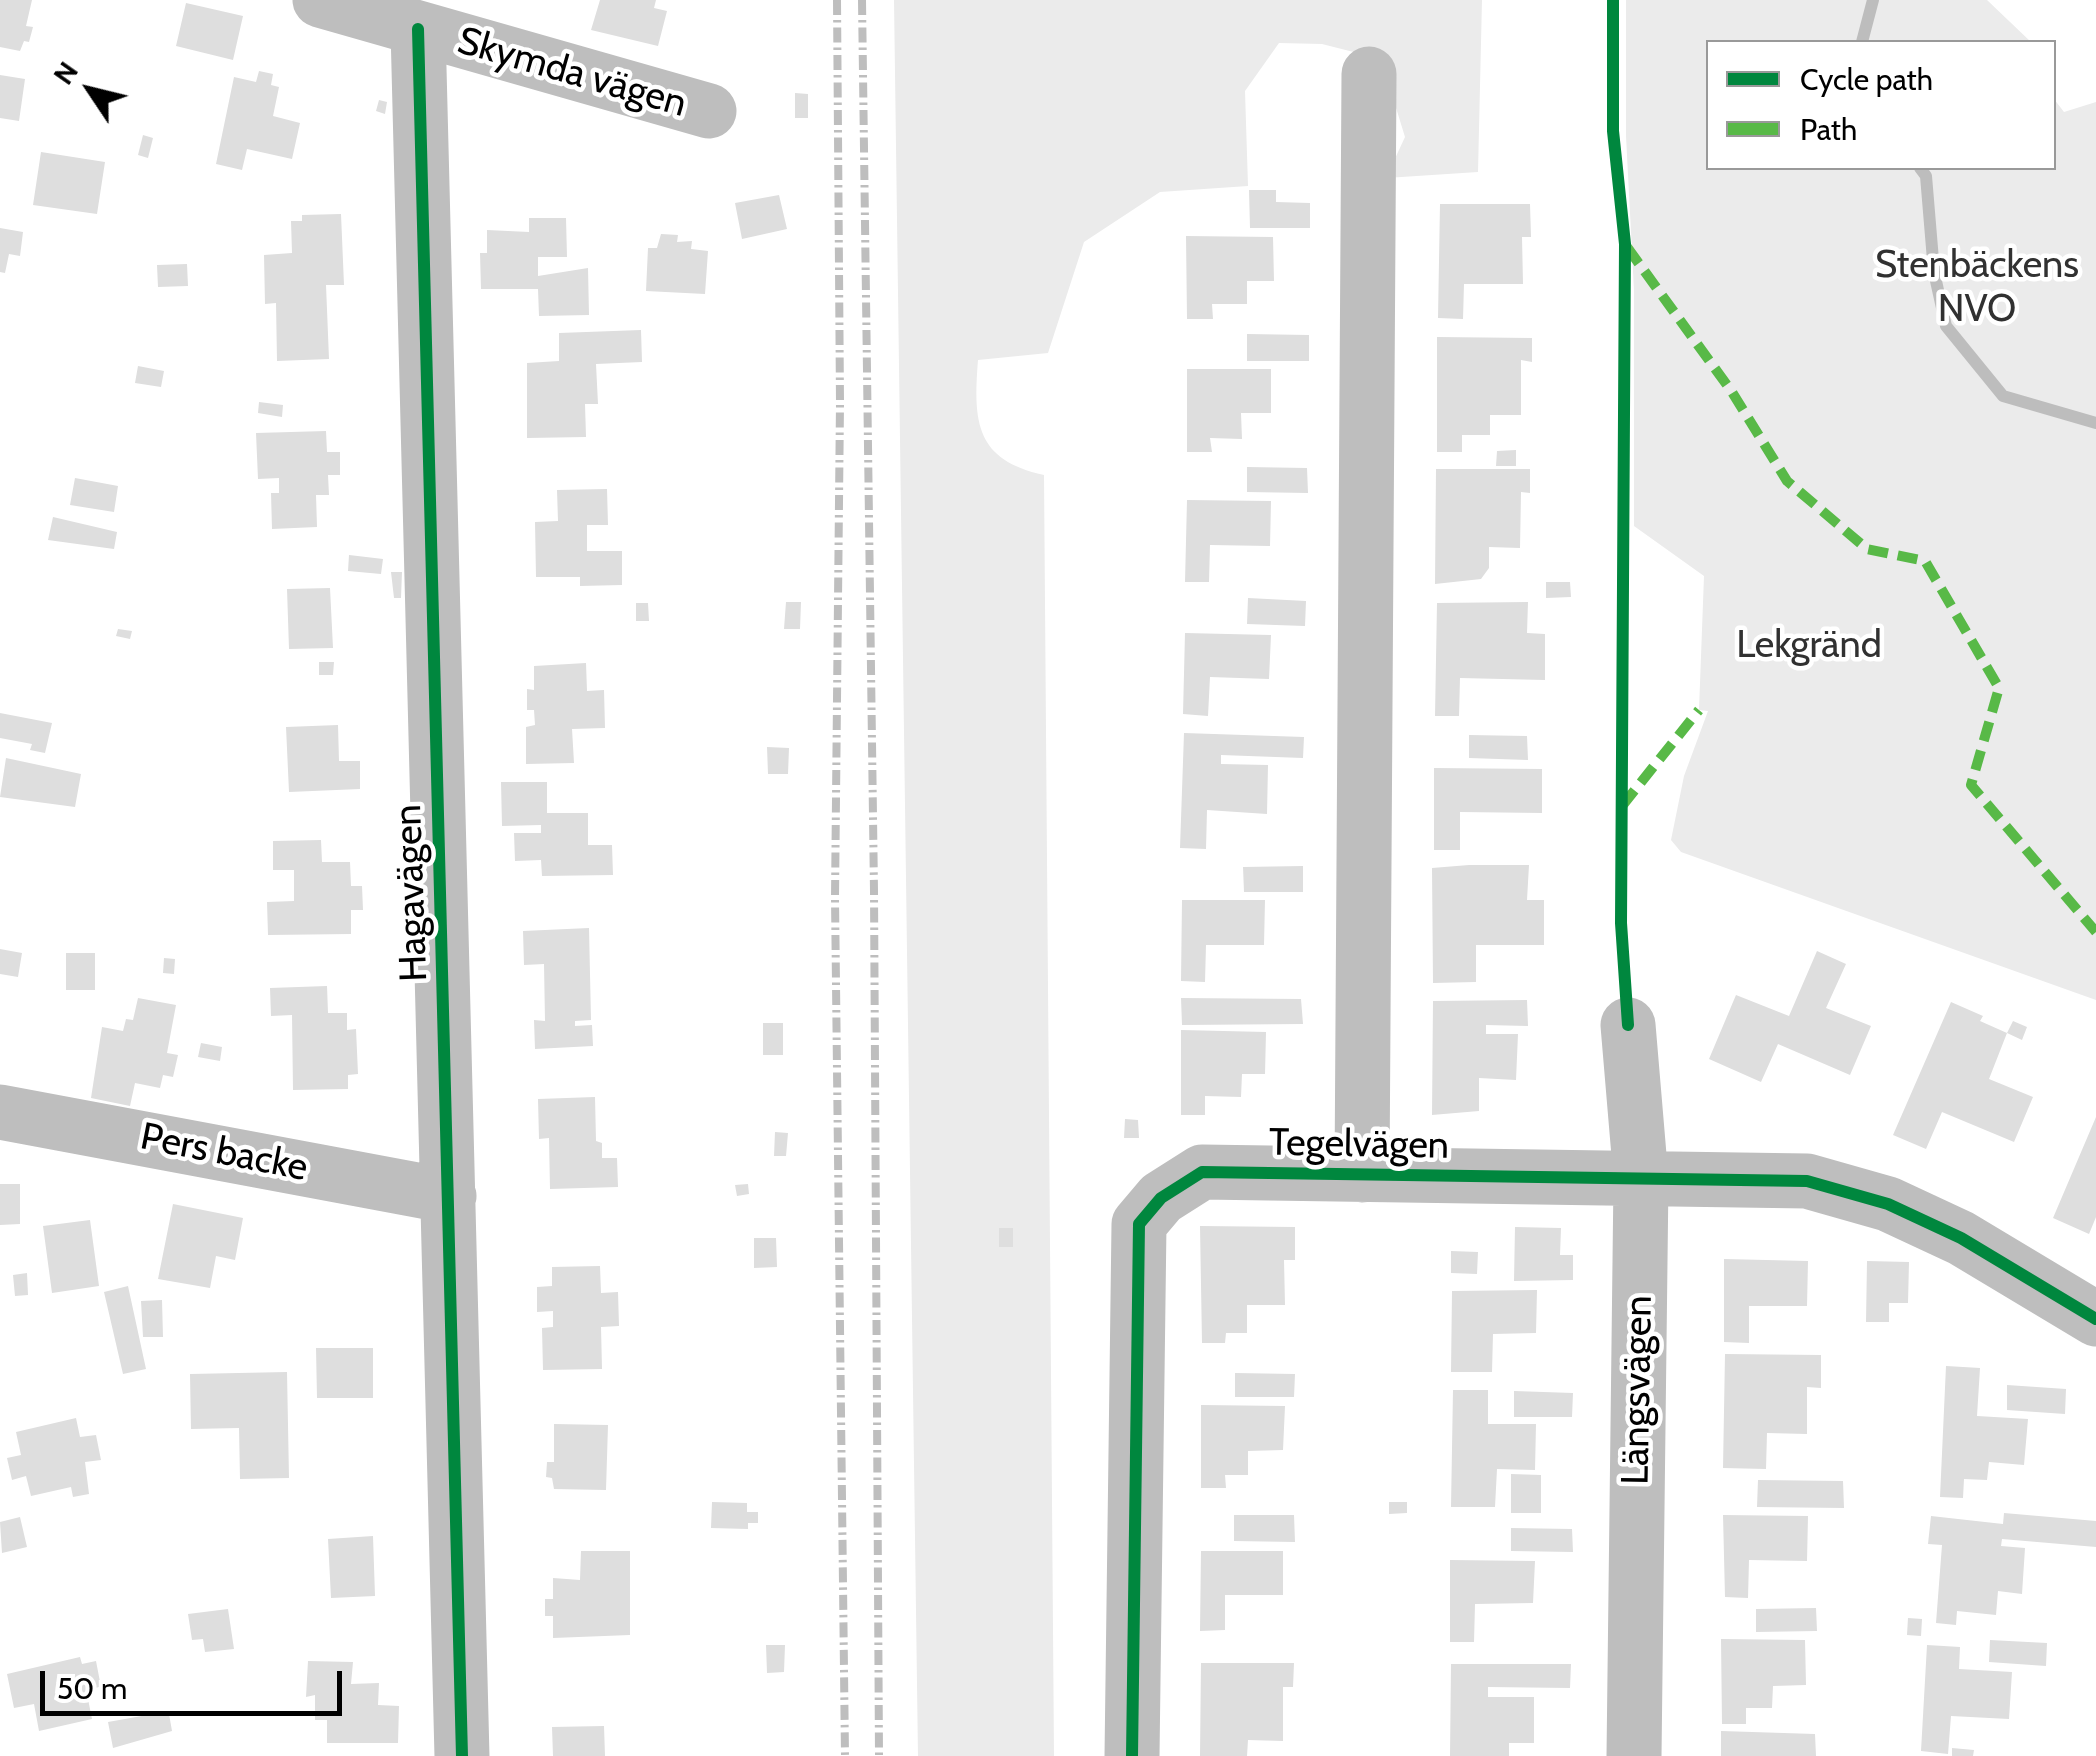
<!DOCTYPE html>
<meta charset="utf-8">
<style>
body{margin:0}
#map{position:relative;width:2096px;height:1756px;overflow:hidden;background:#fff;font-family:Cabin,sans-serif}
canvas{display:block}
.legend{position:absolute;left:1706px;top:40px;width:350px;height:130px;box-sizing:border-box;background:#fff;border:2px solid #999;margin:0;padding:12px 18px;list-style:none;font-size:30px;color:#000}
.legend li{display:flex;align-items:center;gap:20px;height:50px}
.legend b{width:50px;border:2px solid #999}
.north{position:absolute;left:40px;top:40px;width:100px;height:100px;-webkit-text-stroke:8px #fff;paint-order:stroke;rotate:305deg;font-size:28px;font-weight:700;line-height:40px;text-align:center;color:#000}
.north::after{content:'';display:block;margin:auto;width:35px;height:45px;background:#000;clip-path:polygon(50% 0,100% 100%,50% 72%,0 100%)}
.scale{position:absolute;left:40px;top:1671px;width:302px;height:45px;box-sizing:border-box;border:5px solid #000;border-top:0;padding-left:12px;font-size:30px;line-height:35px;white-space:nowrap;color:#000;-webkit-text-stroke:8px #fff;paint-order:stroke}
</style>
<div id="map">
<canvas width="2096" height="1756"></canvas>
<ul class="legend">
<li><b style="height:12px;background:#00873e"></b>Cycle path</li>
<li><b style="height:12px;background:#58b947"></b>Path</li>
</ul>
<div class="north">N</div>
<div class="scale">50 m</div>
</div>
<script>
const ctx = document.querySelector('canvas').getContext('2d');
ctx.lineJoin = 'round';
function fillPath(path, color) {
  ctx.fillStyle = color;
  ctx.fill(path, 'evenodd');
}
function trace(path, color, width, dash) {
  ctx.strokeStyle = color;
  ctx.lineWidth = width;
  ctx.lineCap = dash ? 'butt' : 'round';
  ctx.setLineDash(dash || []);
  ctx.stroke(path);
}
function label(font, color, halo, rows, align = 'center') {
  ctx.font = font + ' Cabin,sans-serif';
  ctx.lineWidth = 9;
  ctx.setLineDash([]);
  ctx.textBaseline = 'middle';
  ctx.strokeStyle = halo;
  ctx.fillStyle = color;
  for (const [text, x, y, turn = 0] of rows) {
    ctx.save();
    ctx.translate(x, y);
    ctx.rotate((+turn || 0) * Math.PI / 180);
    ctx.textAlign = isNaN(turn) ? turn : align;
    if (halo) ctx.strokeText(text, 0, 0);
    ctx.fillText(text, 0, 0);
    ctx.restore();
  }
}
fillPath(new Path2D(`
 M894,0H1482L1478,172L1386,178L1405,137L1381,59L1322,44L1279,43L1245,91L1248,186L1160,192L1084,242L1048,353L978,360C973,423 976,460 1044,475L1054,1756H918Z
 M1626,0H1987L2031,42H1708V168H2054V99L2064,112L2096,102V1000L1681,852L1671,840L1684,776L1708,711L1699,710L1704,576L1634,526V290L1626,136Z`), '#ebebeb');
trace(new Path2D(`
 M1862,42L1873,0
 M1920,168L1926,176L1934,272L1946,326L2003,396L2096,423`), '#bdbdbd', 12);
fillPath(new Path2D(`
 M0,0H32L26,26L33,27L29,42L24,41L20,51L0,47Z
 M600,0H656L654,8L667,11L658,46L591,30Z
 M186,3L243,16L233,60L176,46Z
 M259,71L273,74L271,85L279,87L273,116L300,123L292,159L247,149L242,170L216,164L234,77L256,82Z
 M0,75L25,79L19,121L0,118Z
 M795,93L808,94V118H795Z
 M379,100L387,102L385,114L376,111Z
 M143,135L153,138L148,158L138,155Z
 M41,152L105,162L97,214L33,205Z
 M1249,190H1276V202L1310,203V228H1250Z
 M779,195L787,229L742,239L735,203Z
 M1440,204H1530L1531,237H1522L1523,284H1464L1463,319L1438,318Z
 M341,214L344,285H326L329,359L277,361L276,303L265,304L264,255L292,253L291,221H302V215Z
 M529,218H566L567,257H538V276L588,268L589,315L539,316L538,289H481L480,253H487V230L529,232Z
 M0,228L23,232L20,256L9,254L5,273L0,272Z
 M661,234L678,235L677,242L692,241L691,249L708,251L705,294L646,291L648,248H657Z
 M1186,236L1273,237L1274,281H1247V304H1212L1213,319H1187Z
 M187,264L188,286L158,287L157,265Z
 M641,330L642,362L596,364L598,404H585L586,437L527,438V363L559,361V333Z
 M1247,334L1309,335V361H1247Z
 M1437,337L1532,338V362L1521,360V415H1490V435H1462V452H1437Z
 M138,366L164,371L161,387L135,383Z
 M1187,369H1271V413H1241L1242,439L1210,438L1212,452H1187Z
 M259,402L283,405L282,417L258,413Z
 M326,431L327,452H340V475H328L329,495H316L317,527L272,529L271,493H279V478L258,479L256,433Z
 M1516,450V466H1496L1497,451Z
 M1247,467L1307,468L1308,493L1247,492Z
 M1436,469H1530V493L1521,492L1520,548L1489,547V568L1481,579L1435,584Z
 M75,478L118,486L114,512L70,505Z
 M607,489L608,525H587V551H622V585L580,586V577H536L535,522L558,521L557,490Z
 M1187,500L1271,501L1270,546L1210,545L1209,582H1185Z
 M53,517L117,532L114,549L48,540Z
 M349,555L383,559L381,574L348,571Z
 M391,572H402L401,598H394Z
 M1546,582H1570L1571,597L1546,598Z
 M330,588L333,648L289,649L287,589Z
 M1248,598L1306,601L1305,626L1247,624Z
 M786,602H801L800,629H784Z
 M1528,602L1527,633L1545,634V680L1460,678L1459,716H1435L1437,603Z
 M636,603H648L649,621H636Z
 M118,629L132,631L130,639L116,636Z
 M1185,633L1271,635L1269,679L1210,677L1208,716L1183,714Z
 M319,662H334L333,675H319Z
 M586,663L587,691L604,690L605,728L572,729L574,763L526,764V727L535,725L534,710H527V689L534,690V666Z
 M0,713L52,723L45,753L30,750L32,744L0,738Z
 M338,725L339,761H360V789L289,792L286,727Z
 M1184,733L1304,737L1303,758L1221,755V764L1268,765L1267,814L1207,810L1206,849L1180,848Z
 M1469,735L1527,736L1528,760L1469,758Z
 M767,747L789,748L788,774H768Z
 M6,758L81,774L75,807L0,797Z
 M1434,768L1542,769V813L1460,812V850H1434Z
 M501,782H547V813H588V845H612L613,875L542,876L541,860L515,861L514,833H541V825L502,826Z
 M321,840L322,862H350L351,886H362L363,910H351V934L268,935L267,902L294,901V870H273V841Z
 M1469,865H1529L1527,900H1544V945H1476V982L1433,983L1432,868Z
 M1303,866V892H1244L1243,867Z
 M1182,900H1265L1264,945H1206L1205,982L1181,981Z
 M589,928L591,1020L575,1021V1026L592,1025L593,1046L535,1049L534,1020L545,1021L544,964L524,965L523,931Z
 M0,949L22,953L18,977L0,974Z
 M1817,951L1846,964L1826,1008L1871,1026L1850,1075L1778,1044L1761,1082L1709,1059L1736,995L1789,1016Z
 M66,953H95V990H66Z
 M164,958L175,959L174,974L163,973Z
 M327,986L328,1013H347V1030L356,1029L358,1074L348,1075V1089L293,1090L292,1015L271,1016L270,988Z
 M138,998L176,1005L167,1053L178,1055L173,1077L163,1075L160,1088L135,1083L130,1106L91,1098L102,1027L123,1031L126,1019L133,1020Z
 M1181,998L1301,999L1303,1024L1182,1025Z
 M1527,1000L1528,1026L1486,1025V1034H1518L1516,1080L1479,1078V1111L1432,1115L1433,1001Z
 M1951,1002L1983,1016L1980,1021L2007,1033L1989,1079L2033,1097L2014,1142L1942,1112L1926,1149L1893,1135Z
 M2013,1021L2027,1027L2022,1040L2007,1033Z
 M763,1023H783V1055H763Z
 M1181,1030L1266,1032L1265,1074H1242L1241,1097L1205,1096V1115H1181Z
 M201,1043L222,1047L220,1061L198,1057Z
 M595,1097L596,1141L602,1143V1158H617L618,1187L550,1189L549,1138L539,1139L538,1099Z
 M2096,1117V1217L2089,1234L2053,1218Z
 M1125,1119L1138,1120L1139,1138H1124Z
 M775,1132L788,1133L786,1156H774Z
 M0,1184H20V1224L0,1225Z
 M748,1184L749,1194L737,1196L735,1185Z
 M173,1204L243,1218L235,1260L216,1256L210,1288L158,1279Z
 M90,1220L99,1286L52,1293L43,1226Z
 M1200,1226L1295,1227V1260H1284L1285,1305H1247V1333H1226L1225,1343H1202Z
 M1515,1227L1561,1228L1560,1255H1573V1280L1514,1281Z
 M999,1228H1013V1247H999Z
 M754,1238H776L777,1267L754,1268Z
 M1451,1251L1478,1252L1477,1274L1451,1273Z
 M1724,1259L1808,1261L1807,1306H1749V1343L1724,1342Z
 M1867,1261L1909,1262L1908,1303H1889V1322H1866Z
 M600,1266L601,1293L618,1292L619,1326L601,1327L602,1369L543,1370L542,1328L553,1327V1311L537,1312V1287L552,1286V1267Z
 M27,1273L28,1295L15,1296L13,1275Z
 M128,1286L146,1369L123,1374L104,1292Z
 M1537,1290L1536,1333L1493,1334L1492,1372H1451L1452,1291Z
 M162,1300L163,1337H143L141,1301Z
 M316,1348H373V1398H317Z
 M1725,1354L1821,1355V1388L1807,1387V1434L1767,1433L1766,1469L1723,1468Z
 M1946,1366L1980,1368L1977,1416L2028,1419L2024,1465L1989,1462L1987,1480L1964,1479L1963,1498L1940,1497Z
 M287,1372L289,1478L240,1479L239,1428L191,1429L190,1374Z
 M1235,1373L1295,1374L1294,1397H1235Z
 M2007,1385L2066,1389L2065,1414L2007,1410Z
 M1453,1390H1488V1424H1536L1535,1470L1497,1469L1495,1507H1451Z
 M1514,1391L1573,1393L1572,1417H1514Z
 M1201,1405L1285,1406L1283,1450L1248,1451V1475H1225L1226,1488H1201Z
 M76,1418L80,1437L96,1435L101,1460L85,1462L89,1494L73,1497L71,1487L31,1496L26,1476L12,1480L7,1458L21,1455L16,1432Z
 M554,1424L608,1425L606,1490L554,1489L552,1478L546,1477L547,1462H554Z
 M1511,1474L1541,1475V1513H1511Z
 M1758,1480L1843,1481L1844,1508L1757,1507Z
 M712,1502L747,1503V1512H758V1523H748V1529L711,1528Z
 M1389,1502H1407V1513L1389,1514Z
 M2004,1513L2096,1521V1547L2002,1539L2001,1546L2025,1548L2022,1594L1998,1591L1996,1615L1957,1611L1956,1625L1936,1623L1942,1545L1928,1544L1931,1516L2003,1524Z
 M1234,1515H1294L1295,1542L1234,1541Z
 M1723,1515L1808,1516L1807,1561L1749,1560L1748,1598L1725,1597Z
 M20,1517L27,1547L2,1553L0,1522Z
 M1511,1528L1572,1529L1573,1552L1511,1551Z
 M373,1536L375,1596L331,1598L328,1539Z
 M581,1551H630V1635L553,1638V1616H545V1599H553V1578L580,1580Z
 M1201,1551H1283V1595H1225V1630L1200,1631Z
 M1450,1560L1535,1561L1533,1603L1475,1604L1474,1642H1450Z
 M1816,1608L1817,1631L1756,1632V1609Z
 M228,1609L234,1649L205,1652L203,1639L192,1640L188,1614Z
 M1908,1618L1922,1619L1921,1636L1907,1635Z
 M1721,1639L1805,1640L1806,1685L1773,1686L1772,1708H1746V1724H1722Z
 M1990,1640L2047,1643L2046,1666L1989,1662Z
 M766,1645H785L784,1672L767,1673Z
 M1927,1645L1960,1647L1959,1669L2012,1672L2009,1719L1951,1716L1948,1754L1921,1751Z
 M80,1657L82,1664L96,1661L101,1687L86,1689L92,1719L39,1731L34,1704L14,1708L7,1674Z
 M308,1661L353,1662L351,1684L379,1683L378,1705L399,1706L398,1743H327V1720H315V1695L306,1697Z
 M1201,1663H1294L1293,1687H1283V1741L1248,1740L1247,1756H1200Z
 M1451,1664H1571L1570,1688L1488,1687V1697H1534V1743H1509V1756H1450Z
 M153,1714H169L172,1731L113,1748L108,1722Z
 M604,1726L605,1756H553L552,1727Z
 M1721,1731L1815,1734L1816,1756H1721Z
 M1952,1748L1974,1750L1973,1756H1952Z`), '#dedede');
trace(new Path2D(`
 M320,0L709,111
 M418,29L462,1756
 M1628,1025L1641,1179L1634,1756
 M0,1112L449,1196
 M1362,1175L1369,74
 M1132,1756L1139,1224L1161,1198L1202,1172L1807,1181L1888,1204L1961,1238L2096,1319`), '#bebebe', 55);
trace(new Path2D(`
 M837,0L840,403L835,898L845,1756
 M862,0L874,891L879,1756`), '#bebebe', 8, [15, 5, 2.5, 5]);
trace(new Path2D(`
 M1627,247L1732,392L1787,481L1867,549L1925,561L1999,688L1971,785L2096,932
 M1622,806L1699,710`), '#58b947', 10, [20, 10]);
trace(new Path2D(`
 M1613,0V131L1625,244L1621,923L1628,1025
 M418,29L462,1756
 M1132,1756L1139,1224L1161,1198L1202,1172L1807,1181L1888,1204L1961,1238L2096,1319`), '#00873e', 12);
label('38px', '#000', '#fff', [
 ["Skymda vägen",572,73,16],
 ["Hagavägen",412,893,-92],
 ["Tegelvägen",1359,1145,1],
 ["Pers backe",224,1153,11],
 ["Längsvägen",1638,1390,-89]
]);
label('38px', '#313131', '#fff', [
 ["Stenbäckens",1977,266],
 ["NVO",1977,310],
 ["Lekgränd",1809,646]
]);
</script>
